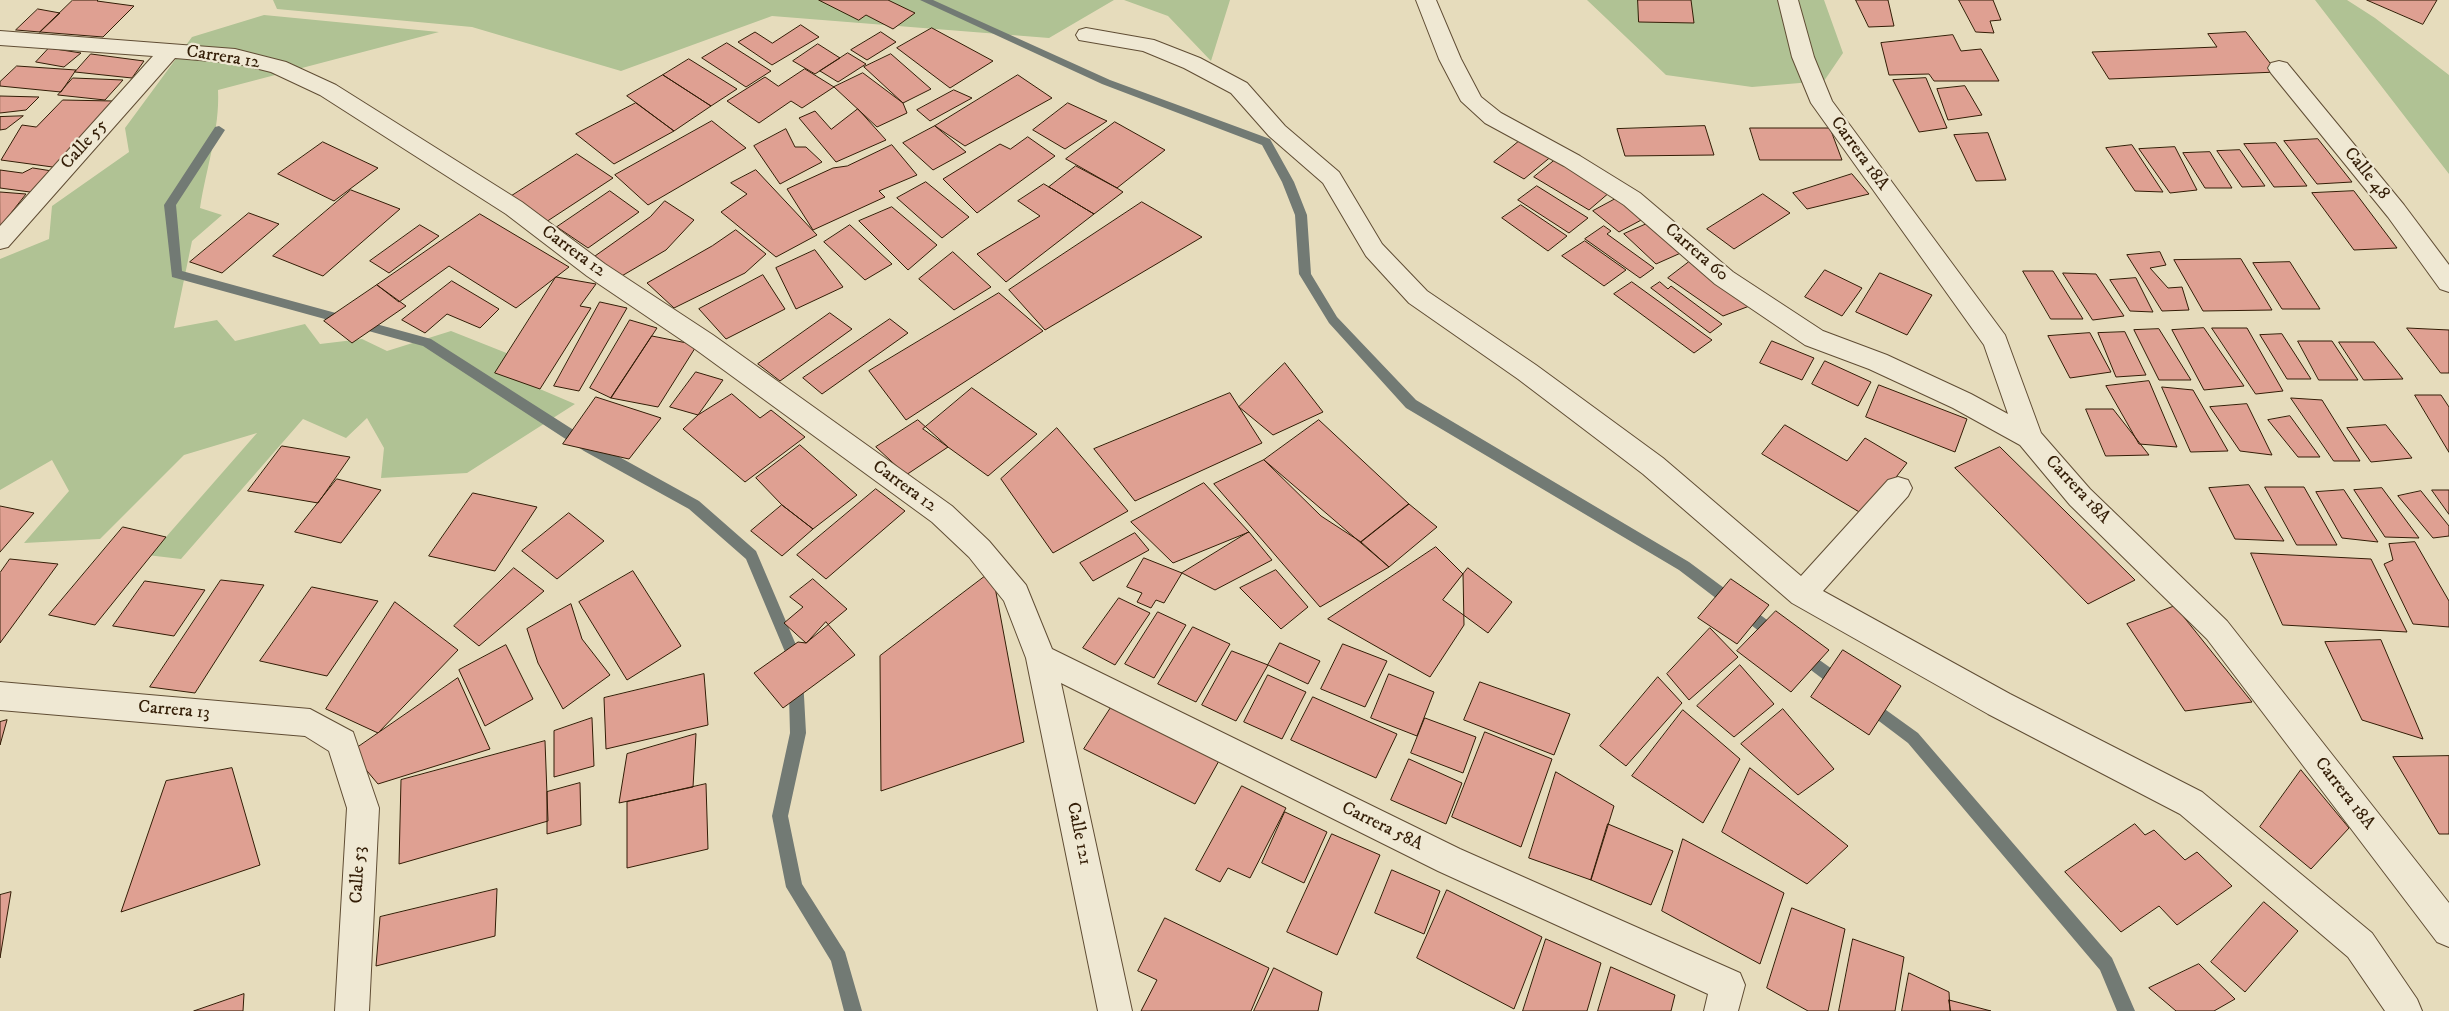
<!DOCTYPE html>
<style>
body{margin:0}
canvas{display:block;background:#e6dcbc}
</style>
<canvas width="2449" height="1011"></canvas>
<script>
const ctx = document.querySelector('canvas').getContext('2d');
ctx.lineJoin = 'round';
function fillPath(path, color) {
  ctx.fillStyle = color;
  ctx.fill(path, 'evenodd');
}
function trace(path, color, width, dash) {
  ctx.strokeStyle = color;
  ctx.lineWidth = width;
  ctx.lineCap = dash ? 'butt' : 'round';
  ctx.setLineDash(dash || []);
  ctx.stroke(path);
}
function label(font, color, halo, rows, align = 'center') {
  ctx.font = font + ' "IM FELL DW Pica",serif';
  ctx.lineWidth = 4.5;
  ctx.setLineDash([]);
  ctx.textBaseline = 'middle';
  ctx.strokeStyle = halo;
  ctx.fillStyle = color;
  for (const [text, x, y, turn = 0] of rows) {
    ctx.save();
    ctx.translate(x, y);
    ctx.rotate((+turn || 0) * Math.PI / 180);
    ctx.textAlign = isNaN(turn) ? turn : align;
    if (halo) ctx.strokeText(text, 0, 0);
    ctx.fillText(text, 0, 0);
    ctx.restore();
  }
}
fillPath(new Path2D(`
 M273,0H1114L1049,38L772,16L621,71L472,27L277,9Z
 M1124,0H1230L1211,61L1168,16Z
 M1587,0H1824L1843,53L1824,81L1752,87L1666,75Z
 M2315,0H2347L2375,18L2449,75V174Z
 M264,15L439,32L218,90C220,129 206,169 200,208L222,215L192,241L174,328L217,320L235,341L305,324L320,344L362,339L387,351L451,331L509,354L514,378L575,404L467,473L381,478L384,448L367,418L346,438L303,419L181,559L147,555L166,537L257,433L184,455L100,539L24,543L69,491L52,460L0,490V259L49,239L52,206L129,152L125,128L192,37Z`), '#b0c294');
fillPath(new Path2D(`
 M920,0H933L1110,80L1270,139L1294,182L1307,215L1311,274L1337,317L1416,400L1689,562L1782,631L1784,636L1782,641L1777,642L1772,641L1679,570L1406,408L1329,323L1299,274L1295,215L1282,182L1262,145L1102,84Z
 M219,126L225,130L176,205L182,271L431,339L594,443L699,501L756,551L802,659L806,733L788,816L802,884L845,952L862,1011H844L831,961L786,887L772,816L790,733L788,659L746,559L689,509L584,451L423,346L172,277L164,205L215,127Z
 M1800,646L1846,679L1849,684L1846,689L1841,691L1836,689L1795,658L1793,653L1795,648Z
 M1868,697L1918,733L2112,958L2135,1011H2117L2100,970L1908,743L1863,709L1860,704L1863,699Z`), '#727a74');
const building = new Path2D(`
 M73,0H98L97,1L134,6L103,37L40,32Z
 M819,0H888L915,13L893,29L866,15L859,20Z
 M1638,0H1691L1694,23L1639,22Z
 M1856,0H1888L1894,26L1869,27Z
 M1959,0H1993L2001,20L1990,21L1994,33L1976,32Z
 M2367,0H2437L2423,24Z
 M38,9L60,13L40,32L16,30Z
 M801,25L819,37L772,65L738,42L755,32L772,43Z
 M932,28L993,61L950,88L897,48Z
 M881,32L896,42L867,60L851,50Z
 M2246,32L2277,72L2109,79L2092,52L2217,47L2208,34Z
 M1953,35L1961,51L1981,49L1999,81H1934L1929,74L1889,75L1881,43Z
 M727,43L771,71L746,87L702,58Z
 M818,44L840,58L815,74L793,61Z
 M49,48L81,53L64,67L36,62Z
 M848,53L866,64L838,82L820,71Z
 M91,54L144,61L132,78L75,72Z
 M891,54L931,89L903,103L864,67Z
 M689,59L737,89L711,106L663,75Z
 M17,66L76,70L61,92L0,86V82Z
 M805,69L834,87L802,108L791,101L759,123L727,101L765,77L778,86Z
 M863,73L903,103L907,113L877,127L834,87Z
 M663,75L711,106L674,131L627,96Z
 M1018,75L1052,98L965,146L935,126Z
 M73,78L123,80L105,100L58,95Z
 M1926,78L1947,128L1919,132L1893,80Z
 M1965,86L1982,115L1948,120L1937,89Z
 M954,90L972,98L930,121L917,110Z
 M0,96L39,97L26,110L0,113Z
 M63,100L113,101L60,168L1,160L22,125L36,127Z
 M636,103L674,131L614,164L576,134Z
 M1068,103L1107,121L1065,149L1033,130Z
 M858,109L886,140L836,162L799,118L815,111L831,129Z
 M23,116L6,129L0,130V117Z
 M712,121L746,148L648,205L615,175Z
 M1115,122L1165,150L1117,188L1066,159Z
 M935,126L966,152L933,170L903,143Z
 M1705,126L1714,155L1625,156L1617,129Z
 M1750,128H1830L1842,160H1760Z
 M786,129L795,147H806L822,162L780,184L754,146Z
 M1988,133L2006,180L1976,181L1954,135Z
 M1028,137L1055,156L977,213L943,179L1000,144L1010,149Z
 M1523,138L1553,155L1524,179L1494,162Z
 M2318,139L2352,182L2317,184L2284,141Z
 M323,142L378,168L334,201L278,174Z
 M2276,143L2307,186L2274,187L2244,144Z
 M892,145L917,175L879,191L885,197L813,230L787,189L833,168L847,166Z
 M2132,145L2163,192L2135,191L2106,148Z
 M2175,147L2197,190L2170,193L2139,149Z
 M2240,150L2265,186L2242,187L2217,151Z
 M2210,152L2232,188H2205L2183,153Z
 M577,154L613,178L546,222L510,197Z
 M1555,160L1610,192L1589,210L1534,177Z
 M1076,166L1117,188L1123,192L1094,214L1049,187Z
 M33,168L52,171L30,192L0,188V170L22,173Z
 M756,170L817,235L776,257L721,212L747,194L731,183Z
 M1852,174L1869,194L1807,209L1793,193Z
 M926,182L969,217L942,238L897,198Z
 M1044,184L1094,214L1006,282L977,254L1040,216L1018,201Z
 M1537,186L1588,218L1569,233L1518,200Z
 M351,190L400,209L323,276L273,256Z
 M610,191L639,212L588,248L557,227Z
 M2354,191L2397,248L2354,250L2312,193Z
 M0,192L26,194L0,227Z
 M1763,194L1790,213L1734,249L1707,229Z
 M1619,197L1645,218L1619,232L1593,211Z
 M665,201L694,220L666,250L620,277L595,256L650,217Z
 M1142,202L1202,237L1045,330L1009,290Z
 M1521,205L1567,236L1548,251L1502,218Z
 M892,207L937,245L908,270L859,221Z
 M249,213L279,224L222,273L190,262Z
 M480,214L569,267L516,308L449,266L399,302L377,285Z
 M1651,222L1683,252L1656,264L1624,234Z
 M420,225L439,236L389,273L370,261Z
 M850,225L892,264L865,280L824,242Z
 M1604,226L1611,231L1607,234L1654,268L1640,278L1585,239Z
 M736,230L766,254L745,273L674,308L647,283L712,246Z
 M1585,241L1626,270L1604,286L1562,256Z
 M815,250L843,287L796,309L776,268Z
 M953,252L991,287L954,310L919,279Z
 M2160,252L2166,265L2150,268L2168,288L2182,287L2189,310L2162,311L2127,255Z
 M2241,259L2272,310L2203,311L2174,260Z
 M1689,262L1752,305L1723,316L1668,278Z
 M2290,262L2320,309H2282L2253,263Z
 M1825,270L1862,288L1842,316L1805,297Z
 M2023,271H2053L2083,319H2051Z
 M1880,273L1932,295L1907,335L1856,312Z
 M2063,273L2096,274L2124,316L2093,320Z
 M763,275L785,309L726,339L699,309Z
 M556,277L596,284L580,306L591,308L540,389L495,373Z
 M2136,278L2153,312L2130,311L2110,280Z
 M452,281L499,309L480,328L447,314L425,333L402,320Z
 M1632,282L1712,340L1694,353L1614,294Z
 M1660,282L1668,289L1671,286L1722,324L1710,333L1651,288Z
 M377,285L406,306L352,343L324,321Z
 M999,293L1043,331L906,420L869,371Z
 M600,302L627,308L579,391L554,386Z
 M830,313L852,329L780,381L758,364Z
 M890,319L908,333L822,394L803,378Z
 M630,320L657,328L611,398L590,388Z
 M2204,328L2244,386L2204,390L2172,330Z
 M2212,328H2247L2283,391L2256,394Z
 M2407,328L2449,330V373H2441Z
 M2159,329L2191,380H2159L2134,330Z
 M2125,332L2146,375L2116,377L2098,333Z
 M2090,333L2111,372L2070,378L2048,336Z
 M2282,334L2311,379H2287L2260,335Z
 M652,336L697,345L658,407L611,398Z
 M1772,341L1814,358L1802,380L1760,363Z
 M2298,341H2332L2358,380H2319Z
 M2339,342H2374L2403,379L2364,380Z
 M1825,361L1871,382L1858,406L1812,384Z
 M1285,363L1323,412L1273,435L1239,407Z
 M696,372L723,380L698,415L670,407Z
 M2149,381L2177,447L2139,444L2106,386Z
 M1879,385L1967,419L1955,452L1866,417Z
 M2162,387L2193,390L2228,451L2191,452Z
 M972,388L1037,434L988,476L923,429Z
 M1230,393L1262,443L1135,501L1094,449Z
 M732,394L760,418L771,410L805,437L745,482L683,429L698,415Z
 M2415,395H2441L2449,407V452Z
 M596,397L661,418L629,459L563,444Z
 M2291,398L2322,400L2360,461H2334Z
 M2247,404L2272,455L2240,451L2210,407Z
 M2086,409H2113L2149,455L2106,456Z
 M2290,416L2320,457H2298L2268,420Z
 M918,420L948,447L906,475L876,447Z
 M1319,420L1409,504L1361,542L1321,516L1264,460Z
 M1785,425L1847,461L1865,438L1907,463L1866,516L1762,454Z
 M2386,425L2412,458L2371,462L2347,428Z
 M1057,428L1128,511L1053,553L1001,479Z
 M800,445L857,495L813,529L782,505L756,478Z
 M282,446L350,457L318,503L248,491Z
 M2000,447L2135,580L2088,604L1955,468Z
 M1264,460L1389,567L1320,607L1214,484Z
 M337,479L381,490L341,543L295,532Z
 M1204,483L1249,532L1173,563L1131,522Z
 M2249,485L2284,541L2235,539L2209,488Z
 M2265,487H2304L2337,545H2297Z
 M2382,488L2419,538L2385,537L2354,490Z
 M876,489L905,511L826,579L797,555Z
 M2344,490L2378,542L2342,538L2316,492Z
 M2432,490H2449V514Z
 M2421,491L2449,526V536L2433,538L2398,496Z
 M473,493L537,507L495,571L429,556Z
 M1409,504L1437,527L1389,567L1361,542Z
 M782,505L813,529L782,556L751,531Z
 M0,506L34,513L0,552Z
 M569,513L604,541L557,579L522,551Z
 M123,527L166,537L95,625L49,615Z
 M1249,532L1272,560L1215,590L1182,573Z
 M1135,533L1149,550L1093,581L1080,563Z
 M2415,542L2449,601V627L2413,624L2384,564L2393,560L2389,544Z
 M1436,547L1463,574L1464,625L1430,677L1328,619Z
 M2251,553L2371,559L2407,632L2283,625Z
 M1144,558L1182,573L1164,603L1156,600L1151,608L1137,602L1142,593L1127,587Z
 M10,559L58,564L0,643V573Z
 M514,568L544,591L479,646L454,626Z
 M1468,568L1512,602L1488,633L1443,600Z
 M1276,570L1308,607L1281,629L1240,588Z
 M633,571L681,646L627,680L579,602Z
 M992,571L1024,742L881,791L880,656Z
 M813,579L847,609L806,643L784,623L803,607L790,597Z
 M1731,579L1769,605L1737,644L1698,618Z
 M221,580L264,585L195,693L150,687Z
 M145,581L205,590L174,636L113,626Z
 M312,587L378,601L327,676L260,661Z
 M1119,598L1150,613L1115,665L1083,648Z
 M395,602L458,650L378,733L326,709Z
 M571,604L582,639L610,675L563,709L538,663L527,629Z
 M2175,606L2252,702L2185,711L2127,624Z
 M1776,611L1829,650L1791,692L1737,651Z
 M1158,612L1186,625L1154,678L1125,664Z
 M826,622L855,655L783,708L754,673L798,642L806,643Z
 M1193,627L1230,644L1196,702L1158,684Z
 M1710,628L1738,657L1689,700L1667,674Z
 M2381,640L2423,739L2362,720L2325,642Z
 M1280,643L1320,661L1308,684L1268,665Z
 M1343,644L1387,661L1365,707L1321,689Z
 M506,645L533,699L485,726L459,670Z
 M1843,650L1901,686L1869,735L1811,697Z
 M1232,651L1268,665L1236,721L1202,705Z
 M1740,665L1774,704L1734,737L1697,706Z
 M704,674L708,725L606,749L604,698Z
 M1389,674L1434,692L1417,736L1371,718Z
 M1268,675L1306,692L1282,739L1244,722Z
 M1658,677L1682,703L1626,766L1600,746Z
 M458,678L490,749L378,784L351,752Z
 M1480,682L1570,714L1554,755L1464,720Z
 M1313,697L1397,734L1376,778L1291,740Z
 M1112,706L1220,759L1195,804L1084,749Z
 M1783,709L1834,769L1798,795L1741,744Z
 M1683,710L1740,759L1703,823L1632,776Z
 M592,718L594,766L554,777V731Z
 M1425,718L1476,737L1463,773L1411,753Z
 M7,720L0,745V722Z
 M1485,732L1552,759L1521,847L1452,817Z
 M696,734L693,787L619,803L627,754Z
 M545,741L548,821L399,864L401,780Z
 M2449,756V834H2439L2393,757Z
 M1409,759L1462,783L1446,824L1391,800Z
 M232,768L260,865L121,912L166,781Z
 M1750,768L1848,846L1807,884L1722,832Z
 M2301,770L2349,828L2311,869L2260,827Z
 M1556,772L1614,806L1591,880L1529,858Z
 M580,783L581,825L547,834V792Z
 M706,784L708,849L627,868V802Z
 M1242,786L1286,808L1250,878L1228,868L1220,882L1196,870Z
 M1285,812L1327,832L1304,883L1262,863Z
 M1608,824L1673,851L1651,905L1591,880Z
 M2135,824L2145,835L2154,830L2185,860L2197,852L2232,886L2177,925L2159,906L2121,932L2065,872Z
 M1332,834L1380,855L1337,955L1287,932Z
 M1683,839L1784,893L1760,964L1662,911Z
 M1392,870L1440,891L1424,934L1375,913Z
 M497,889L495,936L376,966L380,917Z
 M1447,890L1542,937L1514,1009L1417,958Z
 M11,892L0,958V895Z
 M2264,902L2298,931L2245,992L2211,962Z
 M1792,908L1845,929L1828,1011H1808L1767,988Z
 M1165,918L1269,968L1251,1011H1141L1157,980L1138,971Z
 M1546,939L1601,963L1587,1011H1523Z
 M1853,939L1904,957L1895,1011H1839Z
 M2199,964L2235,999L2214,1011H2176L2149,988Z
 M1611,967L1675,995L1671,1011H1598Z
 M1274,968L1322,992L1318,1011H1254Z
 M1909,973L1949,992L1950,1011H1902Z
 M244,994L243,1011H194Z
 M1949,1000L1991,1011H1951Z`);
fillPath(building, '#dfa092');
trace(building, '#331d06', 1);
const minor = new Path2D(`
 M1416,0H1436L1461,59L1481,97L1501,113L1580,156L1640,193L1733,272L1823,331L1887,355L1971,394L2008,414L1984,345L1811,103L1792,57L1778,0H1798L1814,57L1832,101L2005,335L2041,433L2090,489L2227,621L2449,903V947L2437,942L2207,639L2070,505L2020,445L1953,408L1869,369L1805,345L1715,284L1624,205L1564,166L1485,123L1461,101L1439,59Z
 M1086,28L1154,40L1200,58L1247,83L1285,126L1339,172L1382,244L1427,291L1536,365L1663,458L1801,576L1888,480L1898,477L1908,480L1912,488L1908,496L1823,591L2010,694L2202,792L2372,933L2417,999L2422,1011H2385L2348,957L2180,814L1988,714L1792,603L1643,474L1518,379L1409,303L1366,256L1323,183L1269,136L1231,93L1184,68L1143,51L1079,40L1076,35L1079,30Z
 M0,31L235,49L286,62L336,85L522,202L605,264L713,335L952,506L989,541L1026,585L1052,649L1460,849L1740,973L1745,985L1738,1011H1704L1708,994L1438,871L1061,683L1132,1011H1098L1026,658L1004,601L969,557L932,522L695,349L587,276L506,214L320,95L271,72L235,63L175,58L8,247L0,249V226L153,56L0,45Z
 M2279,61L2287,63L2404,205L2449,265V292L2440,289L2388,217L2271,73L2268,68L2271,63Z`);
const tertiary = new Path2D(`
 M0,682L310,709L353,732L379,808L369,1011H335L347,808L329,751L305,736L0,710Z`);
trace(minor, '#604d34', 2);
trace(tertiary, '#604d34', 2);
fillPath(minor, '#efe8d3');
fillPath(tertiary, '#efe8d3');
label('18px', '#331d06', '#efe8d3', [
 ["Carrera 12",223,58,9],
 ["Calle 55",85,145,-48],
 ["Carrera 18A",1859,154,54],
 ["Calle 48",2366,174,51],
 ["Carrera 12",573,252,36],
 ["Carrera 60",1696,253,41],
 ["Carrera 12",904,487,36],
 ["Carrera 18A",2077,490,47],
 ["Carrera 13",174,711,5],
 ["Carrera 18A",2344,794,52],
 ["Carrera 58A",1382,827,26],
 ["Calle 121",1078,834,78],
 ["Calle 53",359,875,-87]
]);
</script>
